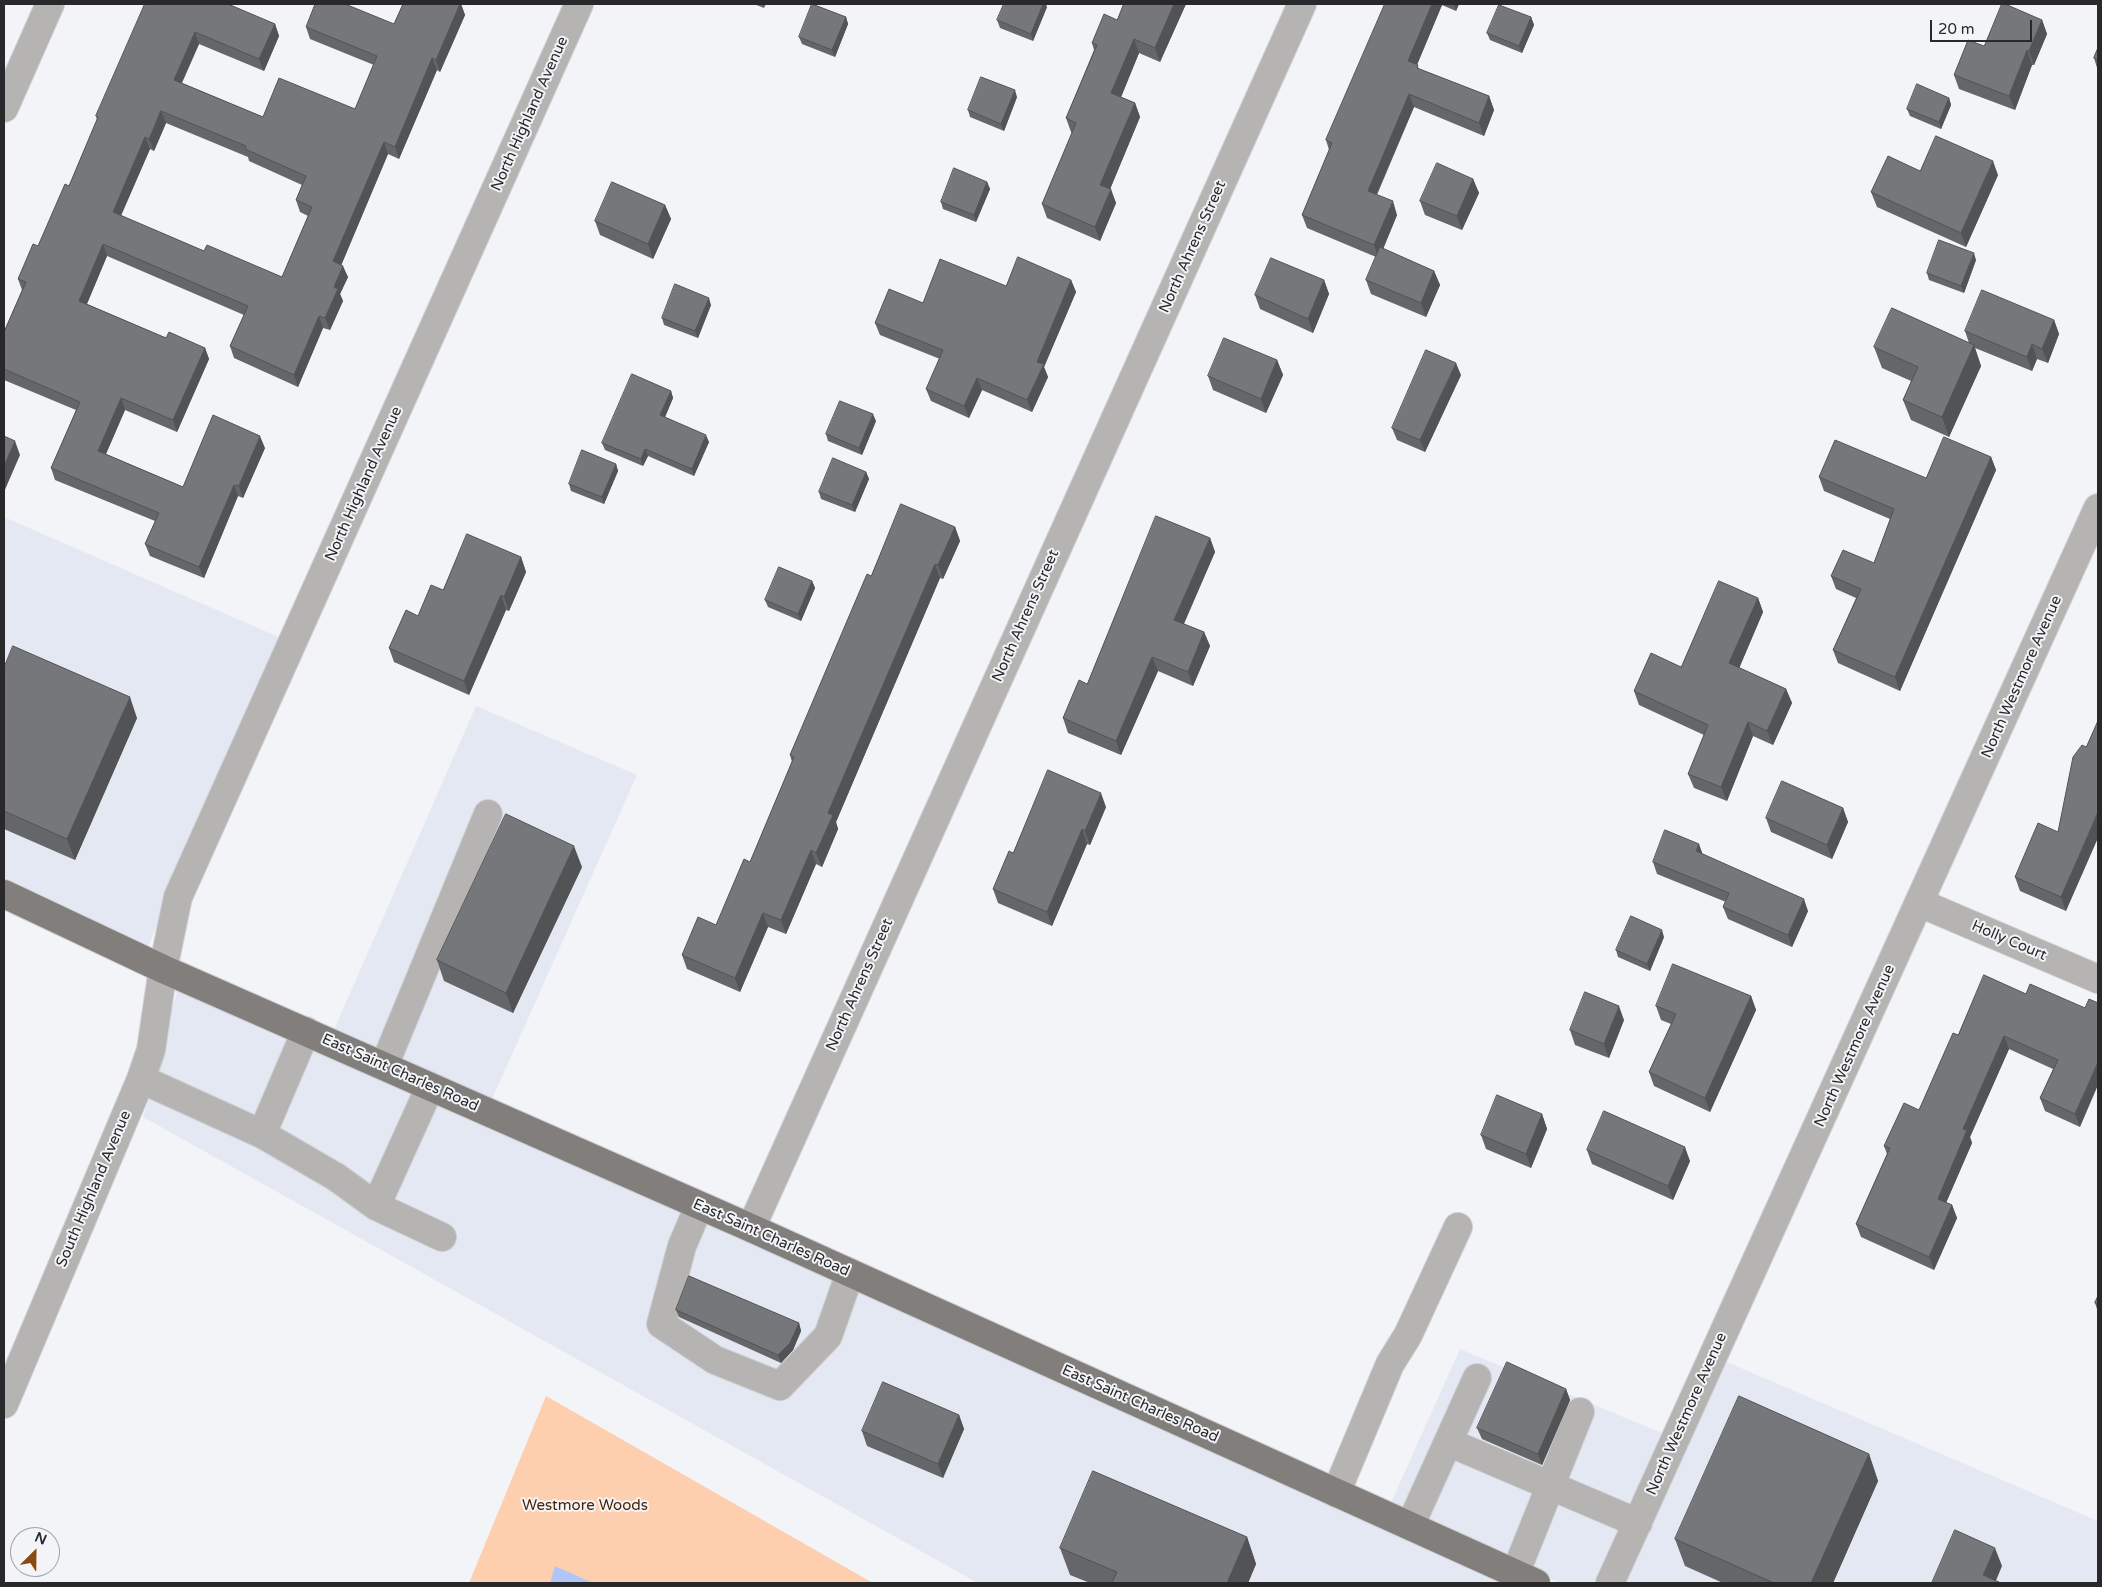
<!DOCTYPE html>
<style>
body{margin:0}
#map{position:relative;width:2102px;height:1587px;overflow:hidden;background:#f3f4f8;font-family:"Varela Round",sans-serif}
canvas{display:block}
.frame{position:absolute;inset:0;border:5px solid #29292b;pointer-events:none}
.north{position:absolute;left:10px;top:1527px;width:50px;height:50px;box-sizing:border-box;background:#f3f4f8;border:1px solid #a2a3a6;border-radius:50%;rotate:23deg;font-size:14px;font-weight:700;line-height:20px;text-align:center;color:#29292b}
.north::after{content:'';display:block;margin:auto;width:18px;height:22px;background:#8a4a12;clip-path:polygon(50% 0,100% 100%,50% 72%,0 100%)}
.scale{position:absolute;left:1930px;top:20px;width:102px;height:22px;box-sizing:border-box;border:2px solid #29292b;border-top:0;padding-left:6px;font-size:15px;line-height:18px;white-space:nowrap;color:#29292b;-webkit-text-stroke:4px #f3f4f8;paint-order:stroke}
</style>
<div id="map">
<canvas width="2102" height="1587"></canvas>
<div class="frame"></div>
<div class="north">N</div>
<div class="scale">20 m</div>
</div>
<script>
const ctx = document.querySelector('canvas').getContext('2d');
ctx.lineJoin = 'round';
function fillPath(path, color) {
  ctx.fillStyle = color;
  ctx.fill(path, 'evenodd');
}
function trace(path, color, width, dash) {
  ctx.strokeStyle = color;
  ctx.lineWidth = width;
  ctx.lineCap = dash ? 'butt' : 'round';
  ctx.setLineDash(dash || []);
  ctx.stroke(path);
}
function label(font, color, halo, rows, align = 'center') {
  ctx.font = font + ' "Varela Round",sans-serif';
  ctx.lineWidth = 4;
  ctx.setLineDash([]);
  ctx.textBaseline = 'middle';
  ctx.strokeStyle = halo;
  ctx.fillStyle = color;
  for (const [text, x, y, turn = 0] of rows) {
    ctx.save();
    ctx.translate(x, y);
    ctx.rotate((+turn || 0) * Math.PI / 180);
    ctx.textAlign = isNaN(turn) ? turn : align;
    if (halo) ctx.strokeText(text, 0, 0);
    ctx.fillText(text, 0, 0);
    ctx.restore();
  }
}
fillPath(new Path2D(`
 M4,517L283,639L146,951L4,881Z
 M476,706L637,775L492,1099L333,1032Z
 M178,988L1515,1583H978L143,1117Z
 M1460,1349L1669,1436L1602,1583H1560L1389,1507Z
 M1715,1357L2098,1521V1583H1623Z`), '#e3e8f3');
fillPath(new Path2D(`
 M546,1396L574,1412L873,1583H469Z`), '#fecfaf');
fillPath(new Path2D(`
 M555,1566L593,1583H550Z`), '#b0c6f8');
const minor = new Path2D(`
 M4,108L50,4
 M1920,903L2098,979
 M384,1066L488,814
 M141,1079L262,1134L336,1177L376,1206L442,1237
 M262,1134L306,1031
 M376,1206L430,1087
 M699,1206L682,1246L661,1324L715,1360L780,1386L828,1336L850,1273
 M751,1228L1302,4
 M4,1404L141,1079L151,1050L163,969L178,897L579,4
 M1448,1442L1638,1523
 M1336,1493L1390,1364L1408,1335L1458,1227
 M1410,1526L1477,1378
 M1515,1574L1580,1412
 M1610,1583L2098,508`);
const major = new Path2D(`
 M4,894L163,969L751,1228L1536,1583`);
trace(minor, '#cfcfd3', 30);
trace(major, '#cfcfd3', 30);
trace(minor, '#b6b4b3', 28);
trace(major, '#817e7c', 28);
fillPath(new Path2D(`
 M145,4L275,24L279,36L264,71L199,44L182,83L263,117L355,109L374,65L310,39L306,27L394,24L403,4H461L465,15L440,72L437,70L399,159L388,154L341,265L348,277L340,294L343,301L330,330L323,328L298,387L234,358L230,346L244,315L107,256L87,304L166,338L205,348L209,359L177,432L125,410L106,454L183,487L265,448L243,498L238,496L204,578L150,556L145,544L155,521L55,480L51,468L76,410L4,380V332L22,290L18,279L38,246L69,186L97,120L96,116ZM166,123L248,157L249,161L302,185L296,200L300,212L308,216L282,277L204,251L121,216L150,149L154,151Z
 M754,4H766L764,8Z
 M1124,4H1186L1160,62L1139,53L1121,97L1135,103L1140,117L1110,189L1116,203L1100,241L1047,218L1042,204L1072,133L1071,132L1066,118L1094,50L1092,43L1117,20Z
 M1385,4H1459L1456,11L1442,5L1417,65L1419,69L1489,96L1494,110L1484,136L1414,107L1377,195L1397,215L1383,249L1434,271L1440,285L1426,317L1371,294L1366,280L1376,257L1307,228L1302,215L1329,150L1326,140Z
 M1047,7L1033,41L1000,28L997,20Z
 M846,17L848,24L835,57L802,44L799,37Z
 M1531,17L1534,25L1522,53L1490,40L1487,33Z
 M2042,20L2047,34L2034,65H2032L2015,110L1959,89L1954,75L1984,46Z
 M2098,48V71L2094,58Z
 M1017,97L1004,131L970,117L968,110Z
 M1949,98L1951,105L1941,129L1910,116L1907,109Z
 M1920,171L1998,175L1966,247L1877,207L1871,192Z
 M1473,179L1479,193L1462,230L1425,215L1420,201Z
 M987,182L990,189L976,222L943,209L941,202Z
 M665,205L671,219L653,259L600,235L595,221Z
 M1976,260L1964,293L1929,280L1927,273Z
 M1071,280L1076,292L1044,367L1048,377L1032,412L982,390L969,418L931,401L926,389L940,359L880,335L875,323L923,303L1006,286Z
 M1324,280L1329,294L1313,333L1260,309L1255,295Z
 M711,305L698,338L664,325L662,318Z
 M2054,320L2059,334L2048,363L2037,359L2032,371L1975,348L1981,366L1949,437L1911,420L1903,400L1911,381L1882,368L1874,347L1969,343L1965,331Z
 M1277,360L1283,375L1266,413L1213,390L1208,376Z
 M1461,375L1425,452L1397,440L1392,428Z
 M671,391L673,398L665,417L709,442L694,476L648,456L643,466L605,450L602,443Z
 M876,421L862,455L828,441L826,434Z
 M1991,457L1996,470L1900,691L1838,663L1833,650L1856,598L1836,589L1831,576L1874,563L1890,519L1824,491L1819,477L1926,478Z
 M616,464L618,471L604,504L571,491L569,484Z
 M866,472L869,479L855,512L821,499L819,492Z
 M955,527L960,541L943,579L940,578L836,822L838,829L822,867L816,864L786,934L768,927L740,992L687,969L682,955L716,925L750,862L792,762L790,755L871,576Z
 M1210,538L1215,552L1184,624L1204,632L1210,646L1193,686L1158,671L1121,755L1068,733L1063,718L1087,684Z
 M521,557L526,572L509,611L506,610L469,695L394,662L389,648L418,616L443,590Z
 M812,581L815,588L801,621L768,607L765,600Z
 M1758,598L1763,612L1739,668L1786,689L1792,703L1773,745L1753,736L1727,801L1694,788L1688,774L1704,735L1639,705L1634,691L1681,667Z
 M4,668L137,718L75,860L4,829Z
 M2086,747L2066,911L2020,891L2015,877L2058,832Z
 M1106,807L1090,845L1087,844L1052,926L998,903L993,889L1013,853Z
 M1843,808L1848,822L1832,859L1771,832L1766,818Z
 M1703,854L1808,911L1792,947L1728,919L1723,907L1726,902L1657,874L1653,862Z
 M582,867L513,1013L444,981L437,960Z
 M1664,937L1650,971L1618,957L1616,950Z
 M2026,994L2085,1008L2080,1127L2045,1111L2040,1098L2053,1069L2009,1049L1970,1137L1972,1143L1946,1203L1952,1205L1957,1218L1934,1270L1861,1237L1856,1224L1887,1154L1884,1146L1919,1110L1958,1035Z
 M1751,996L1756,1010L1710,1112L1654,1086L1649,1072L1671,1024L1661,1020L1656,1006Z
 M1624,1020L1609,1058L1575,1045L1570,1030Z
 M1542,1114L1547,1129L1531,1168L1486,1149L1481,1135Z
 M1587,1150L1690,1161L1673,1200L1592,1164Z
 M2098,1296V1312L2095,1303Z
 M676,1310L799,1323L801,1331L793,1350L781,1363L679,1317Z
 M1566,1389L1570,1400L1542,1465L1482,1439L1477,1428Z
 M959,1415L964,1429L943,1478L867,1446L862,1431Z
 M1869,1454L1878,1481L1833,1583H1723L1685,1566L1675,1539Z
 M1247,1537L1256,1564L1248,1583H1090L1070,1575L1060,1548Z`), '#656669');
fillPath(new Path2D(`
 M460,4H461L465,15L440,72L436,60Z
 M1043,4H1046L1047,7L1033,41L1031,34Z
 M1174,4H1186L1160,62L1155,48Z
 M1432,4H1442V5L1413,74L1408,61Z
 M1454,4H1459L1456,11Z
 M846,17L848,24L835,57L832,50Z
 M1531,17L1534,25L1522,53L1519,46Z
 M2042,20L2047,34L2034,65L2029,51Z
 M275,24L279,36L264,71L259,59Z
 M195,32L199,44L178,91L174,80Z
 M1134,39L1139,53L1117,107L1111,93Z
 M2027,50L2032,65L2015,110L2009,96Z
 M432,58L437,70L399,159L395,147Z
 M1015,90L1017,97L1004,131L1001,124Z
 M1409,94L1414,107L1372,204L1368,191Z
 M1489,96L1494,110L1484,136L1479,123Z
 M1949,98L1951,105L1941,129L1939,122Z
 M1135,103L1140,117L1106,199L1100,185Z
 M161,111L166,123L154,151L149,139Z
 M145,137L150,149L117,224L113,212Z
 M384,142L388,154L338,273L333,261Z
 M1993,161L1998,175L1966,247L1961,233Z
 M1473,179L1479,193L1462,230L1457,216Z
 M987,182L990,189L976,222L974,215Z
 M1111,189L1116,203L1100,241L1095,227Z
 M1393,201L1397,215L1379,259L1374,245Z
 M665,205L671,219L653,259L648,244Z
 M103,244L107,256L83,313L79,301Z
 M1974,253L1976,260L1964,293L1961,286Z
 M343,266L348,277L340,294L343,301L330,330L325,318L334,287Z
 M1434,271L1440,285L1426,317L1421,303Z
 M1071,280L1076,292L1044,367L1048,377L1032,412L1027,400L1037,362Z
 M1324,280L1329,294L1313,333L1308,319Z
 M709,298L711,305L698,338L695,331Z
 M319,316L323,328L298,387L294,375Z
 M2054,320L2059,334L2048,363L2042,349Z
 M2032,344L2037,359L2032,371L2027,357Z
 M1974,345L1981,366L1949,437L1942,417Z
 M205,348L209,359L177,432L173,420Z
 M1277,360L1283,375L1266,413L1261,399Z
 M1456,363L1461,375L1425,452L1420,440Z
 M977,378L982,390L969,418L964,406Z
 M671,391L673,398L663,422L660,415Z
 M121,398L125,410L102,463L98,451Z
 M873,414L876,421L862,455L859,448Z
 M706,435L709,442L694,476L692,469Z
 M260,436L265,448L243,498L239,486Z
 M15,441L20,455L4,492V466Z
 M645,449L648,456L643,466L641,459Z
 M1991,457L1996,470L1900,691L1895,677Z
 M616,464L618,471L604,504L602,497Z
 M866,472L869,479L855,512L852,505Z
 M234,485L238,496L204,578L199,567Z
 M955,527L960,541L943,579L938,565Z
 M1210,538L1215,552L1179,634L1174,620Z
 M521,557L526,572L509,611L504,597Z
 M935,564L940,578L836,822L838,829L822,867L816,853L828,813Z
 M812,581L815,588L801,621L798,614Z
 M501,595L506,610L469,695L464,681Z
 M1758,598L1763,612L1735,678L1729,663Z
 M1204,632L1210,646L1193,686L1188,672Z
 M1152,657L1158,671L1121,755L1116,741Z
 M1786,689L1792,703L1773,745L1767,731Z
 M130,697L137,718L75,860L67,839Z
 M1748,722L1753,736L1727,801L1721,787Z
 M1101,793L1106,807L1090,845L1085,831Z
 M1843,808L1848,822L1832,859L1827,845Z
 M2098,812V838L2066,911L2061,897Z
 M1082,829L1087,844L1052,926L1047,912Z
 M1699,844L1703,855L1696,851Z
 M574,846L582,867L513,1013L506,993Z
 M811,850L816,864L786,934L781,920Z
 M1804,899L1808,911L1792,947L1788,935Z
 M763,913L768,927L740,992L735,978Z
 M1662,930L1664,937L1650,971L1647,964Z
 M1751,996L1756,1010L1710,1112L1705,1098Z
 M1619,1006L1624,1020L1609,1058L1604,1044Z
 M2004,1036L2009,1049L1970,1137L1972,1143L1942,1212L1938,1199L1963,1129Z
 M2098,1062V1085L2080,1127L2075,1114Z
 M1542,1114L1547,1129L1531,1168L1526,1154Z
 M1685,1147L1690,1161L1673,1200L1668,1186Z
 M1952,1205L1957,1218L1934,1270L1929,1257Z
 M799,1323L801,1331L793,1350L781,1363L778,1355Z
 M1566,1389L1570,1400L1542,1465L1538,1454Z
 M959,1415L964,1429L943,1478L938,1464Z
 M1869,1454L1878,1481L1833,1583H1811Z
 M1247,1537L1256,1564L1248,1583H1227Z
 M1995,1548L2002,1566L1995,1583L1983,1575Z`), '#525355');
const building = new Path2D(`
 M145,4H228L275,24L259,59L195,32L174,80L263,117L279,78L355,109L377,56L306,27L315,4H345L394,24L403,4H460L436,60L432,58L395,147L384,142L333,261L343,266L334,287L338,289L325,318L319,316L294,375L230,346L248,306L103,244L79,301L166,338L169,332L205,348L173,420L121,398L98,451L183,487L213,415L260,436L239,486L234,485L199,567L145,544L159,513L51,468L80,402L4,369V332L26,282L18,279L33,244L38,246L65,184L69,186L98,117L96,116ZM161,111L246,146L245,149L306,176L296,200L312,207L282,277L207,245L204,251L113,212L145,137L149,139Z
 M812,4L846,17L832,50L799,37Z
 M1004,4H1043L1031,34L997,20Z
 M1124,4H1174L1155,48L1134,39L1111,93L1135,103L1100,185L1111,189L1095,227L1042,204L1076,123L1066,118L1097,45L1092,43L1104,14L1117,20Z
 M1385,4H1432L1408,61L1418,65L1417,68L1489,96L1479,123L1409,94L1368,191L1393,201L1374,245L1302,215L1332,143L1326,140Z
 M2002,4H2005L2042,20L2029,51L2027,50L2009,96L1954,75L1968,40L1984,46Z
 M1499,5L1531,17L1519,46L1487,33Z
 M2098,48V60L2094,58Z
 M981,77L1015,90L1001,124L968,110Z
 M1917,84L1949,98L1939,122L1907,109Z
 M1936,136L1993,161L1961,233L1871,192L1888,156L1920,171Z
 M1437,163L1473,179L1457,216L1420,201Z
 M954,168L987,182L974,215L941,202Z
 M612,182L665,205L648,244L595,221Z
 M1939,240L1974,253L1961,286L1927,273Z
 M1380,247L1434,271L1421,303L1366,280Z
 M1018,257L1071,280L1037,362L1044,364L1027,400L977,378L964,406L926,389L943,350L875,323L889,289L923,303L940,259L1006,286Z
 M1271,258L1324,280L1308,319L1255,295Z
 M675,284L709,298L695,331L662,318Z
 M1982,290L2054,320L2042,349L2032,344L2027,357L1965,331Z
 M1892,308L1974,345L1942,417L1903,400L1918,367L1874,347Z
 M1224,338L1277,360L1261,399L1208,376Z
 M1426,350L1456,363L1420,440L1392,428Z
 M632,374L671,391L660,415L706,435L692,469L645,449L641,459L602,443Z
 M840,401L873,414L859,448L826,434Z
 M4,436L15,441L4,466Z
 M1944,437L1991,457L1895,677L1833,650L1861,589L1831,576L1843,550L1874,563L1894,509L1819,477L1835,440L1926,478Z
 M582,450L616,464L602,497L569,484Z
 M833,458L866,472L852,505L819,492Z
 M901,504L955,527L938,565L935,564L828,813L833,815L816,853L811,850L781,920L763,913L735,978L682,955L698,917L716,925L744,859L750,862L794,757L790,755L867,574L871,576Z
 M1156,516L1210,538L1174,620L1204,632L1188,672L1152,657L1116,741L1063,718L1079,680L1087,684Z
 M467,534L521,557L504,597L501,595L464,681L389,648L406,610L418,616L431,585L443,590Z
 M779,567L812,581L798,614L765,600Z
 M1719,581L1758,598L1729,663L1786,689L1767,731L1748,722L1721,787L1688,774L1708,725L1634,691L1651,653L1681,667Z
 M13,646L130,697L67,839L4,811V668Z
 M2098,721V812L2061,897L2015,877L2038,823L2058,832L2073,757L2082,745L2086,747Z
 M1048,770L1101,793L1085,831L1082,829L1047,912L993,889L1009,851L1013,853Z
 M1782,781L1843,808L1827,845L1766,818Z
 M506,814L574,846L506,993L437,960Z
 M1665,830L1699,844L1696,851L1804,899L1788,935L1723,907L1729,893L1653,862Z
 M1631,916L1662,930L1647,964L1616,950Z
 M1673,964L1751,996L1705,1098L1649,1072L1676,1014L1656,1006Z
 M1984,975L2026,994L2030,984L2085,1008L2089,999L2098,1003V1062L2075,1114L2040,1098L2058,1060L2004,1036L1963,1129L1967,1130L1938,1199L1952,1205L1929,1257L1856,1224L1890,1148L1884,1146L1904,1103L1919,1110L1953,1033L1958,1035Z
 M1585,992L1619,1006L1604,1044L1570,1030Z
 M1497,1095L1542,1114L1526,1154L1481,1135Z
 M1604,1111L1685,1147L1668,1186L1587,1150Z
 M689,1276L799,1323L790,1343L778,1355L676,1310Z
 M2098,1296V1305L2095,1303Z
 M1507,1362L1566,1389L1538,1454L1477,1428Z
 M883,1382L959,1415L938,1464L862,1431Z
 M1739,1396L1869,1454L1811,1583H1774L1675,1539Z
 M1093,1471L1247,1537L1227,1583H1112L1117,1572L1060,1548Z
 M1955,1530L1995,1548L1983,1575L2001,1583H1932Z`);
fillPath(building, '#75777a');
trace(building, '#525355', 1);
label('15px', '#29292b', '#f3f4f8', [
 ["North Highland Avenue",530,114,-66],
 ["North Ahrens Street",1193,247,-66],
 ["North Highland Avenue",364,484,-66],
 ["North Ahrens Street",1026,616,-66],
 ["North Westmore Avenue",2022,677,-66],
 ["Holly Court",2009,941,23],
 ["North Ahrens Street",860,985,-66],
 ["North Westmore Avenue",1855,1046,-66],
 ["East Saint Charles Road",400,1073,24],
 ["South Highland Avenue",94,1189,-67],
 ["East Saint Charles Road",771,1238,24],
 ["East Saint Charles Road",1140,1404,24],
 ["North Westmore Avenue",1687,1414,-66]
]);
label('15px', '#4a2301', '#f3f4f8', [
 ["Westmore Woods",585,1506]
]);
</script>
